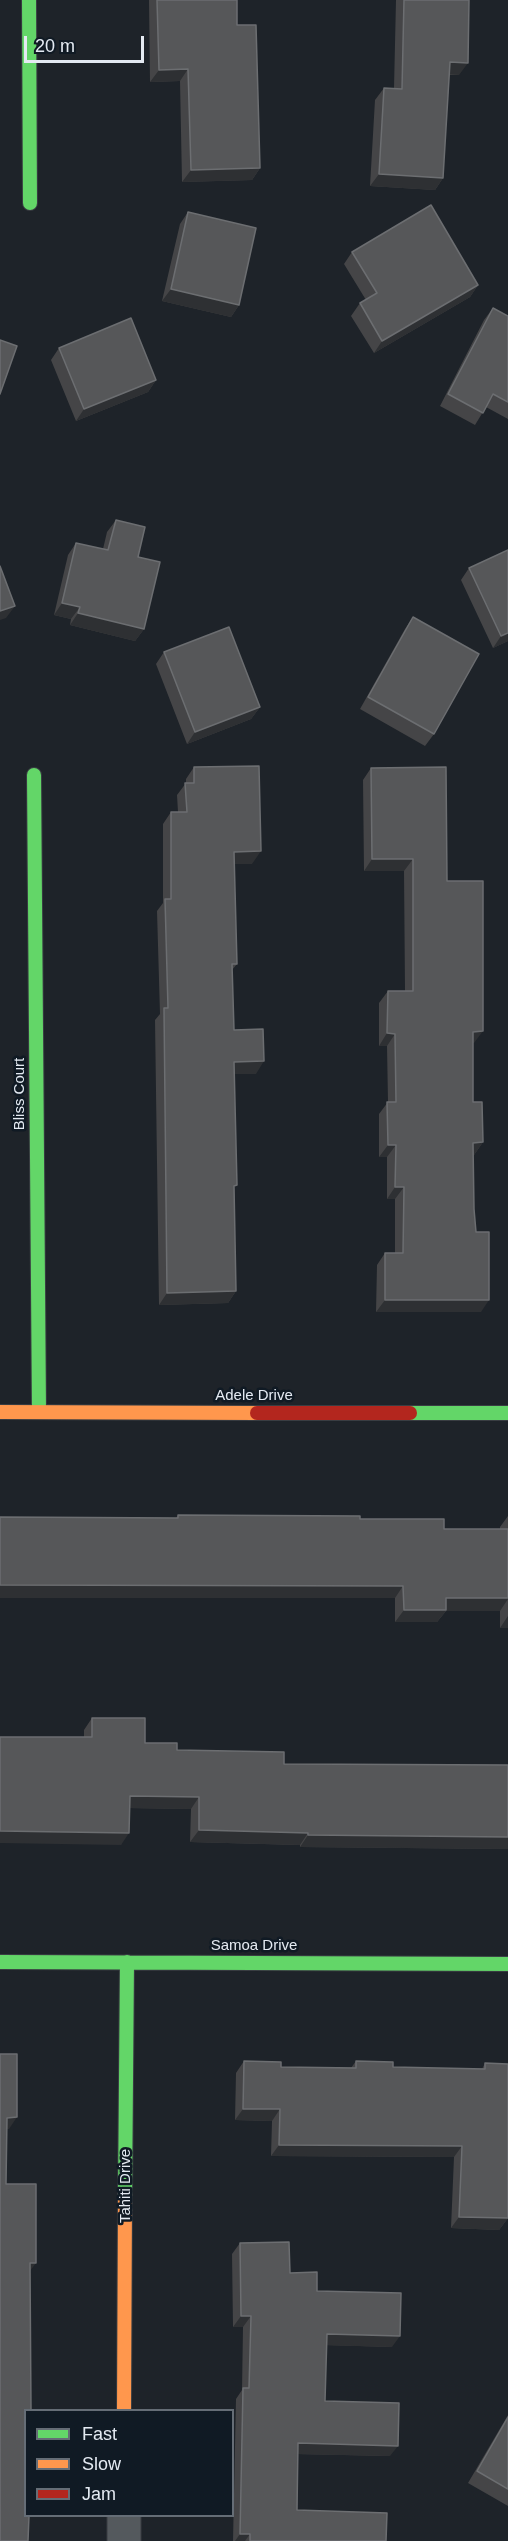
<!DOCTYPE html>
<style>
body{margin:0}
#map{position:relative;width:508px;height:2541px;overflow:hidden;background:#1e2329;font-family:Arial,sans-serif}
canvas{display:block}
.legend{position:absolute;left:24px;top:2409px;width:210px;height:108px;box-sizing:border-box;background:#101a24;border:2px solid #656d76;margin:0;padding:8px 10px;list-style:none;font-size:18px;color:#e4eaf2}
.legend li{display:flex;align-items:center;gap:12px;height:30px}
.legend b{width:30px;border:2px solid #656d76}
.scale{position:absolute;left:24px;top:36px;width:120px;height:27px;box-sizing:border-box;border:3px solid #e4eaf2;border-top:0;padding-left:8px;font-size:18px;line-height:21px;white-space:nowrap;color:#e4eaf2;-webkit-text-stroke:4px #101a24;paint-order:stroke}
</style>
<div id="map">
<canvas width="508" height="2541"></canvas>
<ul class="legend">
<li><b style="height:8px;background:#63d668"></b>Fast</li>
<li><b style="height:8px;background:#ff974d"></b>Slow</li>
<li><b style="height:8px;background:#b3261e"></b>Jam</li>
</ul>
<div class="scale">20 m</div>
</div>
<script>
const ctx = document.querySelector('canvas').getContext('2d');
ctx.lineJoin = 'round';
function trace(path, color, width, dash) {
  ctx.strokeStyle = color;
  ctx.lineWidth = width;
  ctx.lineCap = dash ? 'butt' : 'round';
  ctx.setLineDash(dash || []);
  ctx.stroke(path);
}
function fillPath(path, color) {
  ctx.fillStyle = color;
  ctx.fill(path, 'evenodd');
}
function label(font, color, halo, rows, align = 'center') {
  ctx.font = font + ' Arial,sans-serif';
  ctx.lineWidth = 5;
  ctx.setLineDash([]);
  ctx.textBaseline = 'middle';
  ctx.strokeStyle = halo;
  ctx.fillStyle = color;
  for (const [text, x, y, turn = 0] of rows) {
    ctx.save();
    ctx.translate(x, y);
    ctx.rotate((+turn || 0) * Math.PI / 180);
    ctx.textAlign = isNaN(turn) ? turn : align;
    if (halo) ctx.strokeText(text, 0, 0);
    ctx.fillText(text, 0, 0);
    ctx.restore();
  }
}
const street = new Path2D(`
 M124,2541V2516`);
const fast = new Path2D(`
 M29,0L30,203
 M34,775L39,1412
 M410,1413H508
 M0,1962L508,1964
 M125,2198L127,1962`);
const slow = new Path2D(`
 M0,1412L257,1413
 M124,2410L125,2198`);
const jam = new Path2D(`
 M257,1413H410`);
trace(street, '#393d42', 35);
trace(fast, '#393d42', 16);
trace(slow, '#393d42', 16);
trace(jam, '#393d42', 16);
trace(street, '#54595d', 33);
trace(fast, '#63d668', 14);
trace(slow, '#ff974d', 14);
trace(jam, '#b3261e', 14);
fillPath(new Path2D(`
 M149,0H237V25L260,168L252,180L182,182L180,81L150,82Z
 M396,0H469L459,75H449L443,178L435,190L370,186L375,100L384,88H394Z
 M188,212L239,305L231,317L162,301L180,224Z
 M352,252L478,285L470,297L374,353L351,316L360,303L366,300L344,264Z
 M493,308L508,316V419L486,407L475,425L440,406L484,320Z
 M59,348L156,380L148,392L76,421L51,360Z
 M116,520L138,557L144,629L135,641L70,625L71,619L54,615L68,555L76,543L103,549L107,532Z
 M508,550V641L493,648L461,580L469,568Z
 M413,617L434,734L425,746L360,709L405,629Z
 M164,652L260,707L251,719L187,744L156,664Z
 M194,767L252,864H234L237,964L232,970L234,1030L256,1074H234V1190L236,1291L228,1303L159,1305L155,1020L160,1014L157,911L163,903V824L171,812H178L177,795L186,783V779Z
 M371,768L447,881L474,1043H473V1102L483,1142L474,1155H473L474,1209L481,1312H376L377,1265L385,1253H395V1199H387V1157H379V1114L388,1102L387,1046H379V1003L388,991H405L404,871H364L363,780Z
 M178,1515L360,1519L444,1529H500V1527L508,1516V1628H500V1611H446L437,1622H395V1598H0V1517L176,1518Z
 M92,1718L145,1743L177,1750L284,1764L508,1765V1849L300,1847V1845L190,1842L191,1809L130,1808L121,1845L84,1737V1730Z
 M244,2061L281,2067L351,2068L356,2061L393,2067L482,2069L485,2063L508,2218L499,2230L451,2228L454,2157L271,2156L272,2121L235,2120L236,2073Z
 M240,2243L290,2273L317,2291L392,2347L326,2345L325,2401L390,2456L298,2454L297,2510L386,2541H233L236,2399L242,2390L243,2327H233L232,2254Z
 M508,2415V2506L468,2483Z`), '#454547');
fillPath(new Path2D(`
 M450,62L468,63L459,75L442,74Z
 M188,69L180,81L150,82L159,70Z
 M260,168L252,180L182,182L191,170Z
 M379,174L443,178L435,190L370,186Z
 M478,285L470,297L374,353L382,341Z
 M171,289L239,305L231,317L162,301Z
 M156,380L148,392L76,421L84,409Z
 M62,603L80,607L71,619L54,615Z
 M15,606L6,618L0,620V611Z
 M78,613L144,629L135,641L70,625Z
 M508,633V641L493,648L501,636Z
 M260,707L251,719L187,744L195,732Z
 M261,851L252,864H225L234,852Z
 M372,859H413L404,871H364Z
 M483,1031L474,1043L465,1044L473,1032Z
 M387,1033L395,1034L387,1046H379Z
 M264,1061L256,1074H226L234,1062Z
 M483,1142L474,1155H464L473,1143Z
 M388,1145H396L387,1157H379Z
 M395,1187H404L395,1199H387Z
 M236,1291L228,1303L159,1305L167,1293Z
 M385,1300H489L481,1312H376Z
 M0,1585L403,1586L395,1598H0Z
 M446,1598H508V1599L500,1611H446L437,1622H395L404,1610Z
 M508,1616V1628H500Z
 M130,1796L199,1797L191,1809L122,1808Z
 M199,1830L308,1833L300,1845L190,1842Z
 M0,1831L129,1833L121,1845L0,1843Z
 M308,1835L508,1837V1849L300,1847Z
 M243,2109H280L272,2121L235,2120Z
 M17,2117L9,2129H0L7,2118Z
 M279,2145L462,2146L454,2157L271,2156Z
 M459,2217L508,2218L499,2230L451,2228Z
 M30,2263H36L27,2275Z
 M241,2316H251L243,2327H233Z
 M327,2334L400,2336L392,2347L319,2345Z
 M298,2443L398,2446L390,2456L291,2454Z
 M240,2534H250L245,2541H235Z`), '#2e3033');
const building = new Path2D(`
 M157,0H237V25H256L260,168L191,170L188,69L159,70Z
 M404,0H469L468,63L450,62L443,178L379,174L384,88L402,89Z
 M431,205L478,285L382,341L360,303L377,293L352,252Z
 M188,212L256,228L239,305L171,289Z
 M493,308L508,316V402L493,394L483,413L448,394Z
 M131,318L156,380L84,409L59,348Z
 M0,340L17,346L0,394Z
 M116,520L145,527L138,557L160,562L144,629L78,613L80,607L62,603L76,543L108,550Z
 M508,550V633L501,636L469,568Z
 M0,566L15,606L0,611Z
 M413,617L479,654L434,734L368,697Z
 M229,627L260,707L195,732L164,652Z
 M259,766L261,851L234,852L237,964H232L234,1030L263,1029L264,1061L234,1062L237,1185L234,1186L236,1291L167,1293L164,1008H168L165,899H171V812H187L185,783H194V767Z
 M446,767L447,881H483V1031L473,1032V1102H482L483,1142L473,1143L474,1209L476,1232H489V1300H385V1253H403L404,1187H395L396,1145H388L387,1102H396L395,1034L387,1033L388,991H413V859H372L371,768Z
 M178,1515L360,1516V1519H444V1529H508V1598H446V1610H404L403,1586L0,1585V1517L178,1518Z
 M92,1718H145V1743H177V1750L284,1752V1764L508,1765V1837L308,1835V1833L199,1830V1797L130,1796L129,1833L0,1831V1737H92Z
 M0,2054H17V2117L7,2118L6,2184H36V2263H30L31,2410H26V2516H29L28,2541H0Z
 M244,2061L281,2062V2067L356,2068V2061L393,2062V2067L485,2069V2063L508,2064V2218L459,2217L462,2146L279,2145L280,2109H243Z
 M289,2242L290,2273L317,2272V2291L401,2293L400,2336L327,2334L325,2401L399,2403L398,2446L298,2443L297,2510L387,2513L386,2541H250V2534H240L243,2388H249L251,2316H241L240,2243Z
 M508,2417V2489L477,2471Z`);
fillPath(building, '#565759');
trace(building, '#6c6e71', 1.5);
label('15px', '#e4eaf2', '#101a24', [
 ["Bliss Court",20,1094,-90],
 ["Adele Drive",254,1396],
 ["Samoa Drive",254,1946],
 ["Tahiti Drive",126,2186,-90]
]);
</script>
